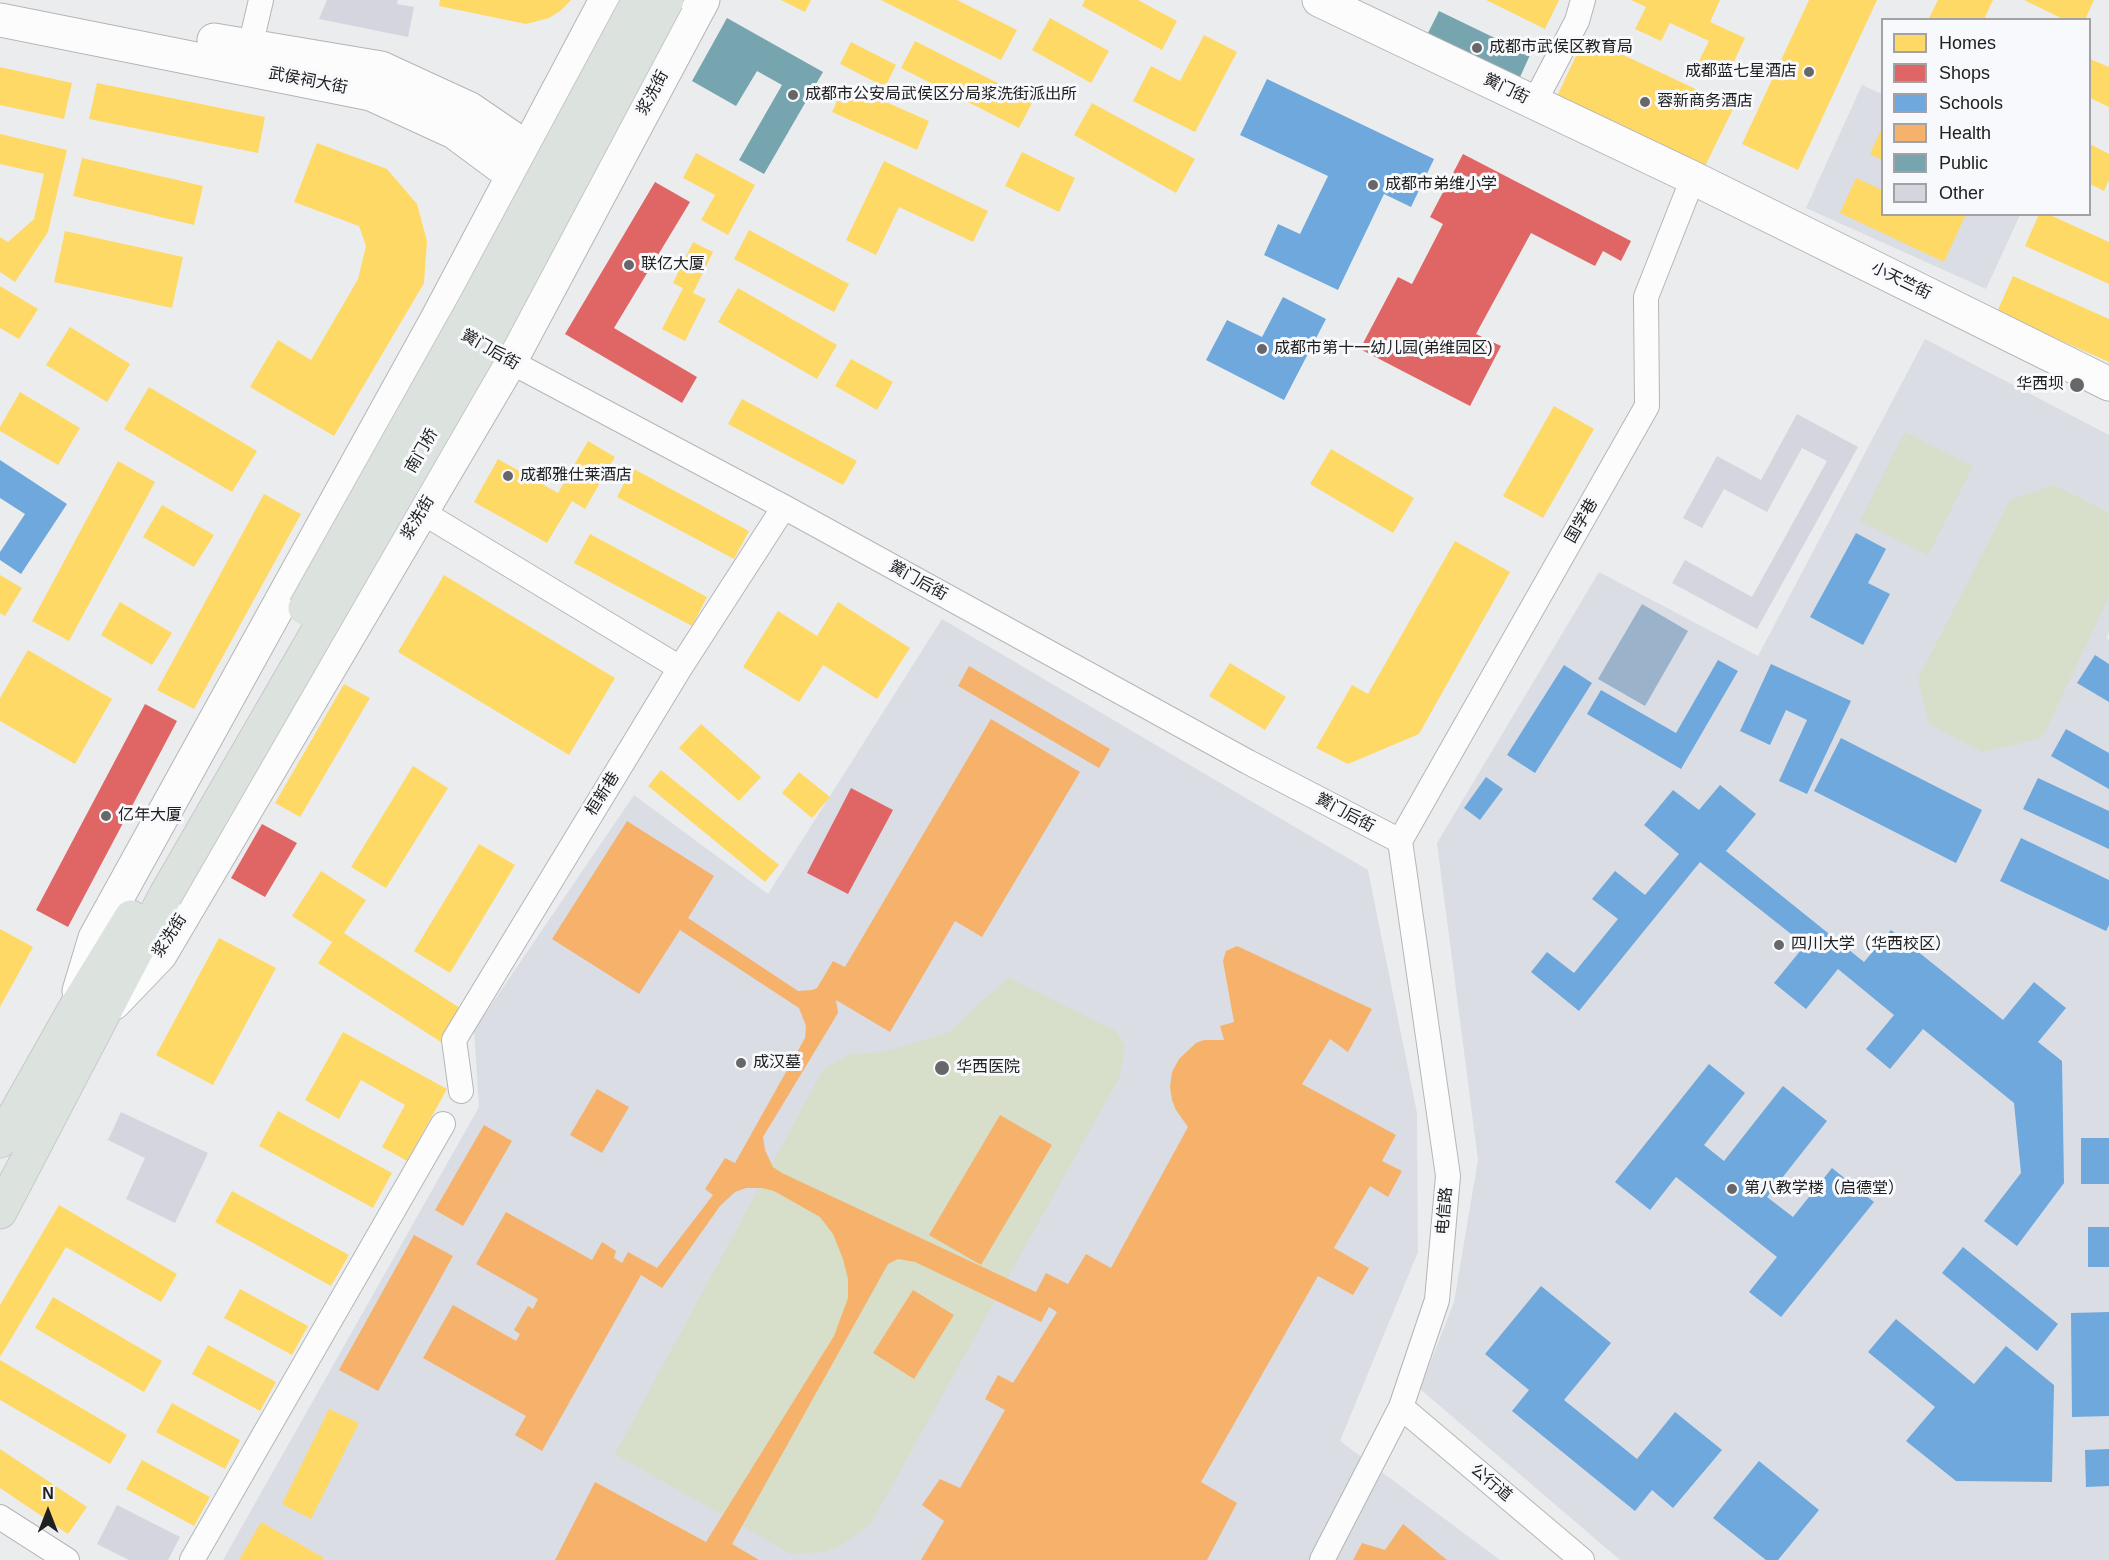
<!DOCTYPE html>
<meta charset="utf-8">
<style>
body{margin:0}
#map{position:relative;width:2109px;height:1560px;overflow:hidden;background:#ebecee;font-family:Helvetica,sans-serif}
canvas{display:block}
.legend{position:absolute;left:1881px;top:18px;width:210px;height:198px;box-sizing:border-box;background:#f8f9fc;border:2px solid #a2a2a4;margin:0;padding:8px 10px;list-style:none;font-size:18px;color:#202021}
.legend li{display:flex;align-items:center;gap:12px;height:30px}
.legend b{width:30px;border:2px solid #a2a2a4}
.north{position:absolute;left:18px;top:1482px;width:60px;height:60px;-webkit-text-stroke:4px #f8f9fc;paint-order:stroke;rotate:0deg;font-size:16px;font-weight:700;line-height:24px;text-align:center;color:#202021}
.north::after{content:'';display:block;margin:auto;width:21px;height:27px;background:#202021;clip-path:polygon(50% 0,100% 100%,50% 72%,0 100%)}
</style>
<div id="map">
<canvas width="2109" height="1560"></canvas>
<ul class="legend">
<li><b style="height:16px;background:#ffd966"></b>Homes</li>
<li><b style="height:16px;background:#e06666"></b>Shops</li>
<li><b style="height:16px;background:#6fa8dc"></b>Schools</li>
<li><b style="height:16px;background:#f6b26b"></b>Health</li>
<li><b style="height:16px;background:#76a5af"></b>Public</li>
<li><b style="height:16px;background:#d4d5df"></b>Other</li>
</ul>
<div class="north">N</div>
</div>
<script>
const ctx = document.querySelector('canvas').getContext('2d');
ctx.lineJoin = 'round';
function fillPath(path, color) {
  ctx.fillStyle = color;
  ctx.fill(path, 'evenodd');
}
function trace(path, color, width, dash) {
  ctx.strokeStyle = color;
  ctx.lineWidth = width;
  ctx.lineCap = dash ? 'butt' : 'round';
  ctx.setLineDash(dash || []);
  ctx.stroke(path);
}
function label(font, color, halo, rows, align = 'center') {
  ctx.font = font + ' Helvetica,"Noto Sans SC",sans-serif';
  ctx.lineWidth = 6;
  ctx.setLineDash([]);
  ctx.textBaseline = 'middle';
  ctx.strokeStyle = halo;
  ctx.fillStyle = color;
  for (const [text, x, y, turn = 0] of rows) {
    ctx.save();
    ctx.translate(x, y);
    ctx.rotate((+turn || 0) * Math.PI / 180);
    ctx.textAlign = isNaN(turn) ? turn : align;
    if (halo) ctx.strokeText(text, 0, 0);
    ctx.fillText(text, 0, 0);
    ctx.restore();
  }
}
fillPath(new Path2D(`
 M1862,85L1882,94V214L2020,215L1986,289L1806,208Z
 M1925,339L2109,435V632L2106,638L2109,640V1560H1620L1420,1389L1454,1302L1478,1160L1437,843L1599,572L1758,656Z
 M942,619L1368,870L1417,1113L1418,1252L1340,1441L1500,1560H223L479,1107L474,1030L634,795L768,894Z`), '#dadde4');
fillPath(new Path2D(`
 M1905,432L1973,466L1928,555L1860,521Z
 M2054,485L2109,513V597L2042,738L1982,752L1929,724L1918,679L2010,500Z
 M1009,978L1116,1031L1125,1046L1120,1076L871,1523L843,1544L824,1552L791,1554L615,1454L824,1068L852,1054L883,1052L950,1032L984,999Z`), '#d7dfca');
fillPath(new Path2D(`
 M1642,604L1688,631L1645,706L1598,679Z`), '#9bb2cb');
fillPath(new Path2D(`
 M440,0H571L560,11L549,18L526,24L439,6Z
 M781,0H811L805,12Z
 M881,0H957L1017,30L1001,60Z
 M1085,0H1138L1177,21L1162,50L1082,6Z
 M1486,0H1559L1545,29Z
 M1631,0H1720L1710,22L1745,38L1728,74L1699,61L1709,41L1670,23L1661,41L1635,29L1646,7Z
 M1809,0H1877L1798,170L1742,144Z
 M1938,0H1993L1985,17L1990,20H1933L1929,18Z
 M2024,0H2094L2085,20H2065Z
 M1050,18L1109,51L1091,83L1032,50Z
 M1204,35L1237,52L1195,132L1133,101L1151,66L1180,81Z
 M1585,37L1734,107L1705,166L1557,96Z
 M915,41L1033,101L1019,128L901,68Z
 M851,42L896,65L885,87L840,64Z
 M2090,59L2109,67V107L2090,98Z
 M0,67L72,83L64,119L0,105Z
 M97,83L265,117L258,153L89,119Z
 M845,84L929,121L917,150L832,112Z
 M1092,103L1195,159L1176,193L1074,135Z
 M1882,128V160L1870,154Z
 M0,134L67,150L48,232L15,282L0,272V237L8,242L34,219L44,174L0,164Z
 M317,143L387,169L417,204L427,241L424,283L334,436L250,387L278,340L311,360L358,279L366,246L359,226L294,202Z
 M2090,144L2109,154V180L2104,191L2090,184Z
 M1022,152L1075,178L1059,212L1005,186Z
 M696,153L755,185L728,235L701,220L715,195L683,178Z
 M82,158L203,186L194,225L73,196Z
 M884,161L988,211L973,242L899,207L876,255L846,240Z
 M1856,178L1882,190V214H1966L1944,262L1840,213Z
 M2039,214H2048L2109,242V284L2025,246Z
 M749,230L849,284L834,312L734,259Z
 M65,231L183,257L172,308L54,282Z
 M693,242L713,252L693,293L706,299L685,341L662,329L683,288L673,283Z
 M2013,276L2109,319V362L1997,312Z
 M0,286L38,309L19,339L0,328Z
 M738,288L837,345L817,379L718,322Z
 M70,327L130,364L107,402L46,365Z
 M851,359L893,382L877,410L835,386Z
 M149,387L257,451L232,492L124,429Z
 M20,392L80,428L58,465L0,431V427Z
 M742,399L857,461L843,485L728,424Z
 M1554,406L1594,429L1543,518L1503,496Z
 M588,441L615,457L585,509L572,501L547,543L474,502L498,459L558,493Z
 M1331,449L1414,498L1393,533L1310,484Z
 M118,461L155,482L69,641L32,621Z
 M632,468L749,531L734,559L617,497Z
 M264,494L301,514L194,709L157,690Z
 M162,505L214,535L194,567L143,537Z
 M590,534L707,597L692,626L574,563Z
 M1455,541L1510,572L1419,734L1348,764L1316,748L1352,685L1368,694Z
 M0,575L22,588L5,616L0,613Z
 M444,575L615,678L569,755L398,652Z
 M120,602L172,633L152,665L101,635Z
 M838,602L910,648L877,699L823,665L799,702L743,667L778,611L817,636Z
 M28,650L112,699L75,764L0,721V698Z
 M1230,663L1286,697L1265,730L1209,696Z
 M344,684L370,698L300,817L275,803Z
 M701,724L761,777L739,801L679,748Z
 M413,766L448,788L386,888L351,867Z
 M661,770L779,865L765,882L648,786Z
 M799,772L830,797L812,818L782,793Z
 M479,844L515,865L450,973L414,951Z
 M321,871L366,900L344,933L463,1010L441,1042L318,963L332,942L292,916Z
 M0,929L33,947L0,1007Z
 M219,938L276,968L213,1085L156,1055Z
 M343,1032L447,1089L407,1161L382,1147L405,1105L361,1080L339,1119L305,1100Z
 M278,1111L392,1173L373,1208L259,1146Z
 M232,1191L349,1255L331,1286L215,1222Z
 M59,1205L177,1274L161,1302L66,1247L0,1357V1305Z
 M240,1289L308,1326L292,1355L224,1318Z
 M53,1297L162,1361L144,1392L35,1328Z
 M208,1345L276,1382L260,1411L192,1374Z
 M0,1360L127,1435L110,1464L0,1400Z
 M172,1403L240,1440L225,1469L156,1432Z
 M329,1409L359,1423L311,1519L282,1504Z
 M0,1449L87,1507L68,1534L0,1488Z
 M142,1460L210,1497L194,1526L126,1489Z
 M261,1522L324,1558L323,1560H239Z`), '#ffd966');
fillPath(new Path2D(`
 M1463,154L1631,241L1621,261L1603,251L1595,266L1531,233L1476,334L1501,346L1470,406L1360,349L1398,277L1412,284L1443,224L1430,217Z
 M655,182L690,202L614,328L697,377L682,403L565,334Z
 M145,704L177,721L68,927L36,910Z
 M851,788L893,810L848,894L807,873Z
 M262,824L297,843L265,897L231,878Z`), '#e06666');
fillPath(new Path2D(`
 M1267,79L1434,159L1411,207L1384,194L1338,290L1264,255L1278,224L1300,234L1328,176L1240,135Z
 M1283,297L1326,319L1284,400L1206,360L1227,320L1262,337Z
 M0,460L67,504L21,574L0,560V552L25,514L0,498Z
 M1856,533L1886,549L1868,583L1890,594L1863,645L1810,617Z
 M2095,655L2109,664V702L2077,683Z
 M1718,660L1738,671L1681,769L1587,714L1601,690L1676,733Z
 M1771,664L1851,701L1807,794L1779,781L1807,720L1786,710L1770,745L1740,731Z
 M1564,665L1592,683L1535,773L1507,755Z
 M2066,729L2109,753V789L2051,756Z
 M1841,738L1982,810L1956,863L1814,791Z
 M1486,777L1503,789L1480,820L1464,808Z
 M2038,778L2109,811V849L2023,809Z
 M1720,785L1756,814L1726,851L1864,962L1891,930L2003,1020L2034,982L2066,1008L2038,1042L2062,1061L2064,1183L2017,1246L1984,1221L2021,1173L2014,1103L1923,1029L1890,1069L1866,1049L1894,1015L1838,969L1806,1009L1774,983L1805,945L1700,862L1579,1011L1531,972L1547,952L1574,973L1618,919L1592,899L1615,871L1645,895L1679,854L1644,825L1673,790L1699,810Z
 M2021,838L2109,880V925L2106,931L2000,881Z
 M1709,1064L1745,1093L1704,1145L1724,1161L1783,1086L1827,1121L1767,1197L1793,1217L1832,1168L1874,1202L1781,1317L1749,1292L1777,1257L1676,1177L1650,1210L1615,1182Z
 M2081,1138H2109V1184H2081Z
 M2088,1227H2109V1267H2088Z
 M1963,1247L2058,1324L2037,1351L1942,1273Z
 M1541,1286L1611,1343L1564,1400L1637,1459L1675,1412L1722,1450L1673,1508L1652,1490L1635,1511L1512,1411L1529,1390L1485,1354Z
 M2109,1312V1416L2072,1417L2071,1313Z
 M1896,1319L1974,1384L2006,1346L2054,1385L2052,1482L1956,1481L1906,1441L1935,1407L1868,1352Z
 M2109,1449V1486L2086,1487L2085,1450Z
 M1759,1461L1819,1510L1778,1560H1766L1713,1518Z`), '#6fa8dc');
fillPath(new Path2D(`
 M969,666L1110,749L1099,768L958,686Z
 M991,719L1080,772L982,937L955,921L890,1032L836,1000L838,1013L763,1137L765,1150L773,1167L782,1173L1036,1292L1046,1273L1068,1284L1086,1254L1111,1268L1188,1127L1176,1110L1172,1100L1170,1087L1172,1072L1179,1059L1196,1043L1204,1040H1224L1220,1026L1234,1022L1223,961L1226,951L1237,946L1372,1009L1348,1052L1330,1039L1302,1084L1396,1135L1382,1161L1402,1171L1388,1197L1370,1186L1334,1248L1369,1268L1353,1295L1318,1276L1201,1482L1237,1503L1207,1560H921L944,1521L922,1505L940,1479L960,1488L1005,1410L985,1399L998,1375L1013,1383L1057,1312L1049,1307L1041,1322L915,1262L898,1259L888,1264L732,1544L759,1560H555L595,1482L706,1542L834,1336L848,1298V1279L843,1259L833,1234L820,1217L774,1191L762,1188H746L735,1192L720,1206L662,1288L641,1275L542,1451L515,1435L526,1416L423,1358L453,1305L516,1341L520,1334L514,1330L528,1306L533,1309L538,1299L476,1264L506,1212L592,1260L602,1242L616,1251L614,1258L622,1263L628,1252L657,1268L713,1195L705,1189L725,1158L735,1163L805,1038L806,1026L799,1008L680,930L639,994L552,939L627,821L714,876L688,918L798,991L812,990L817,988L833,961L845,967Z
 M597,1089L629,1107L602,1153L570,1135Z
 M1000,1115L1052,1145L981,1265L929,1235Z
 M484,1125L512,1141L463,1226L435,1210Z
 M414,1235L453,1256L378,1391L339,1370Z
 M913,1290L954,1315L914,1379L873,1353Z
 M1403,1524L1447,1560H1353L1362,1543L1385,1550Z`), '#f6b26b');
fillPath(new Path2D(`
 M1439,11L1530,55L1516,86L1424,41Z
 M727,18L823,72L764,174L739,160L782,85L757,71L736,106L692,81Z`), '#76a5af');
fillPath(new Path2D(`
 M327,0H398L397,4L414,7L408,37L319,19Z
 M1797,414L1858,447L1757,629L1672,583L1685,560L1752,597L1827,461L1802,448L1767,512L1724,489L1702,528L1683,518L1717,456L1761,480Z
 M121,1112L208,1153L175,1223L126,1199L145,1158L108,1140Z
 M117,1505L180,1537L168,1560H129L97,1544Z`), '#d4d5df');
const street = new Path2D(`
 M250,47L261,0
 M1534,103L1577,21L1583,0
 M496,354L784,507L1248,762L1400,841
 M422,512L680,668
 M1400,841L1647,406L1646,297L1693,178
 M461,1091L454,1040L680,668L784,507
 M1401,1407L1582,1560
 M0,1517L67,1560
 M192,1560L443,1124
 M1322,1560L1401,1407L1437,1300L1448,1176L1400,841`);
const secondary = new Path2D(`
 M1319,0L1693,178L2109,384
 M0,20L371,94L454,132L512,175L530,185
 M214,40L381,68L470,109L527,148L544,158
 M79,991L95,938L437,319L606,0
 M114,1003L160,955L510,362L703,0`);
const primary = new Path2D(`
 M0,1141L74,1010L131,917
 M0,1212L165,896`);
trace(street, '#b4b5b6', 26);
trace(secondary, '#b4b5b6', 35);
trace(primary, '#c7c7c8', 35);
trace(street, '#fcfcfc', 24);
trace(secondary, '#fcfcfc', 33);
trace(primary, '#dce3de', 33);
const primaryBridge = new Path2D(`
 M305,608L475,305L639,0
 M165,896L490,333L667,0`);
trace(primaryBridge, '#c7c7c8', 35, []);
trace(primaryBridge, '#dce3de', 33);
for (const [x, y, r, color] of [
 [1477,48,6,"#676769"],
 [1809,72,6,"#676769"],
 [793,95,6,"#676769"],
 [1645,102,6,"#676769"],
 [1373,185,6,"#676769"],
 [629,265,6,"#676769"],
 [1262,349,6,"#676769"],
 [2077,385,8,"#676769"],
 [508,476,6,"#676769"],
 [106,816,6,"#676769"],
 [1779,945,6,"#676769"],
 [741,1063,6,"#676769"],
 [942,1068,8,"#676769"],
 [1732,1189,6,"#676769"]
]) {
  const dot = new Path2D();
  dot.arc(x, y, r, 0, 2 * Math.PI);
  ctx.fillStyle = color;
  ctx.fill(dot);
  trace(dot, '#f8f9fc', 2);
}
label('16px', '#202021', '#f8f9fc', [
 ["成都市武侯区教育局",1489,48],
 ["成都蓝七星酒店",1797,72,"right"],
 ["成都市公安局武侯区分局浆洗街派出所",805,95],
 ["蓉新商务酒店",1657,102],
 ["成都市弟维小学",1385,185],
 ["联亿大厦",641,265],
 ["成都市第十一幼儿园(弟维园区)",1274,349],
 ["华西坝",2064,385,"right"],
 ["成都雅仕莱酒店",520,476],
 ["亿年大厦",118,816],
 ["四川大学（华西校区）",1791,945],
 ["成汉墓",753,1063],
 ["华西医院",956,1068],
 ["第八教学楼（启德堂）",1744,1189]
], 'left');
label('16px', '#202021', '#f8f9fc', [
 ["武侯祠大街",308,81,11],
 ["黉门街",1506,89,26],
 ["浆洗街",653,93,-62],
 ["小天竺街",1901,281,26],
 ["黉门后街",490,350,30],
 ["南门桥",422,451,-60],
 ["浆洗街",418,518,-59],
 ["国学巷",1582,521,-60],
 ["黉门后街",918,581,29],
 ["桓新巷",603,794,-58],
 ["黉门后街",1345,813,28],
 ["浆洗街",170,936,-57],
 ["电信路",1445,1211,-85],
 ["公行道",1491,1483,40]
]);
</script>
